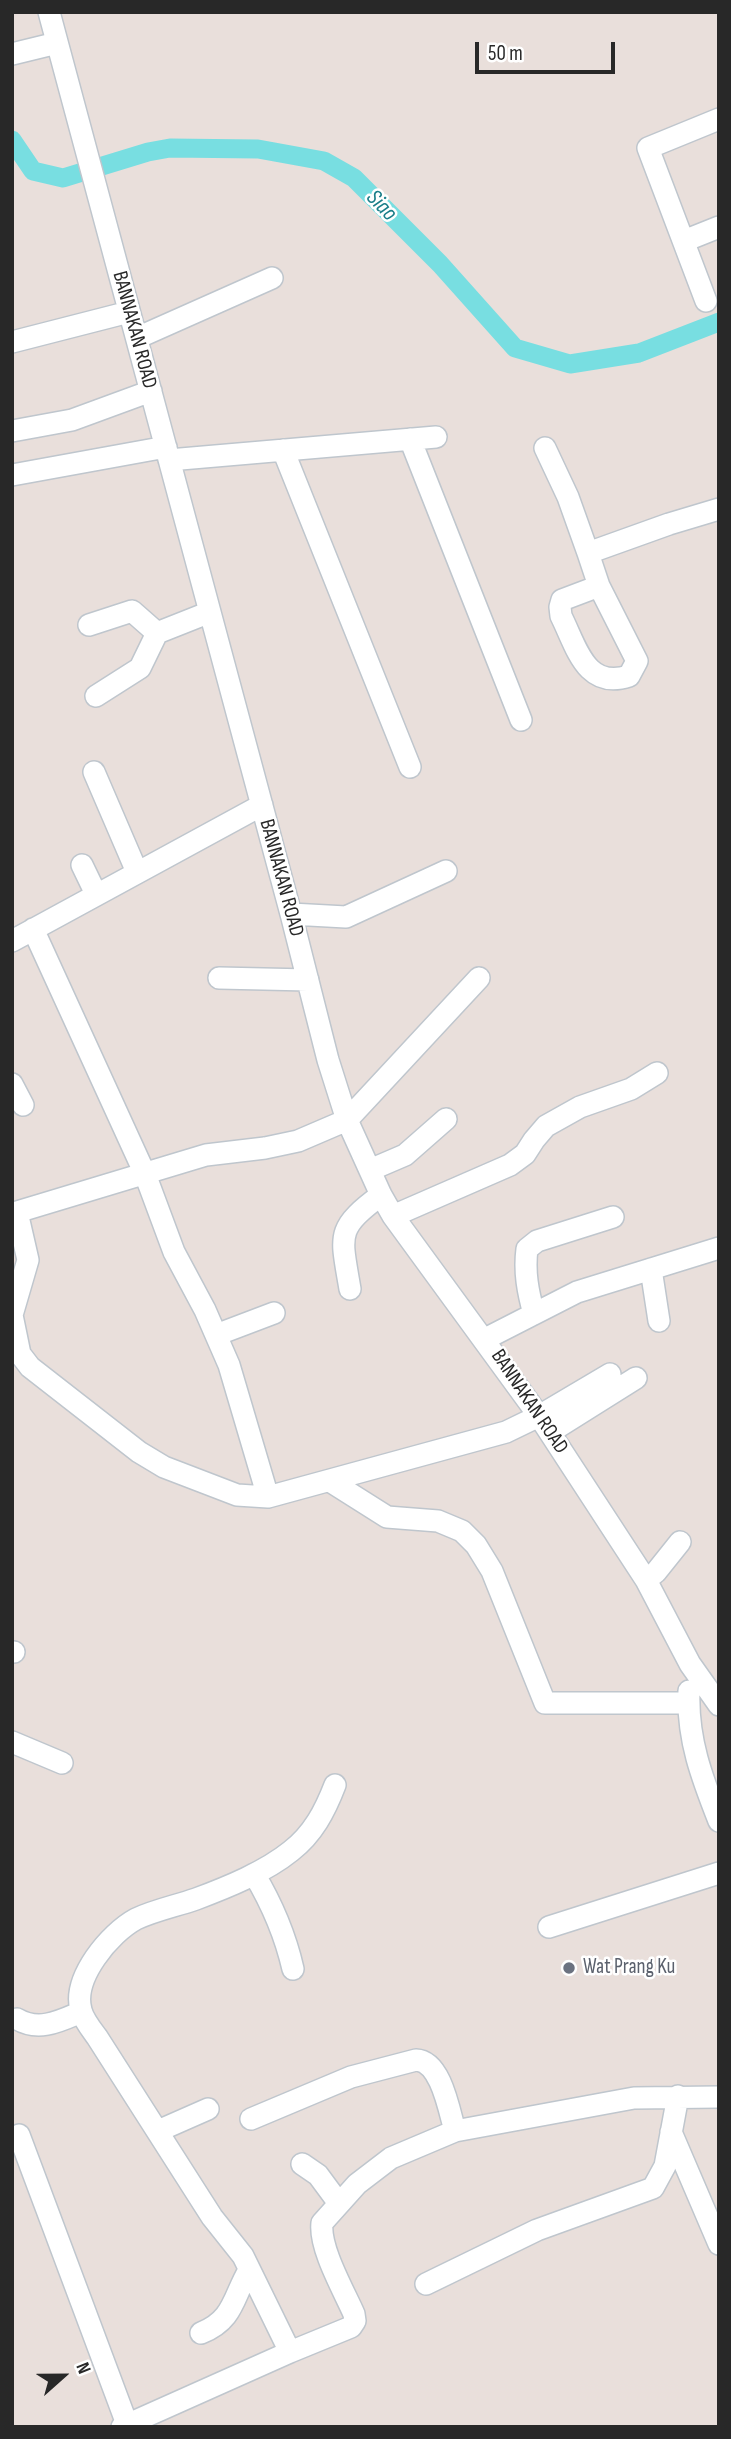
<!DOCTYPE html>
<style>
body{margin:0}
#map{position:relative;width:731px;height:2439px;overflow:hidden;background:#e9dfdb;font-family:"Sofia Sans Condensed",sans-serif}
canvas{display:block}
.frame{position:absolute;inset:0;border:14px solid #282828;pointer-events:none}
.north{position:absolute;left:28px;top:2341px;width:70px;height:70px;-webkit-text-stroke:5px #fff;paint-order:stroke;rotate:69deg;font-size:19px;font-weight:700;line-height:28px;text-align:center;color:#282828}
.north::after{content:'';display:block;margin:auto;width:24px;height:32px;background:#282828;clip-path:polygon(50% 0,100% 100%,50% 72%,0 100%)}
.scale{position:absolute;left:475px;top:42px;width:140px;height:32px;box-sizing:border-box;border:4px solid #282828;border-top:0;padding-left:9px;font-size:21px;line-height:24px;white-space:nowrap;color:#282828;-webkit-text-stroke:5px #fff;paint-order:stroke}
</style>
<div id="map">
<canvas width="731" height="2439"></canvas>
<div class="frame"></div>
<div class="north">N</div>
<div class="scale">50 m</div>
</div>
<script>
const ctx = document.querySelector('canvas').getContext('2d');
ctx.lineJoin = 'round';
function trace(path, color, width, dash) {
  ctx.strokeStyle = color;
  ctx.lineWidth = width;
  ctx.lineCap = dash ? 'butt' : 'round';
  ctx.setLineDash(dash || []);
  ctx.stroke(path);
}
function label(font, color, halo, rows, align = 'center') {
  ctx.font = font + ' "Sofia Sans Condensed",sans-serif';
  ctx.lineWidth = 5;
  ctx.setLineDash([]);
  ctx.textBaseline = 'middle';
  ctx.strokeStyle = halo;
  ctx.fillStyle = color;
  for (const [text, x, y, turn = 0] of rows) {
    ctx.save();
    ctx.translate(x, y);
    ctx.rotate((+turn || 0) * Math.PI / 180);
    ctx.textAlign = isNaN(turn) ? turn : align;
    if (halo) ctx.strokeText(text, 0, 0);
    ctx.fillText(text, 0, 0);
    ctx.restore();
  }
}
trace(new Path2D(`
 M12,140L33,171L63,178L148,152L170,148L258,149L324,161L354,178L440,264L515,348L570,364L639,353L719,322`), '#78dee1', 19);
const minor = new Path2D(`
 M49,12L291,914L328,1060L347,1120L381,1195L393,1216L539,1416L646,1580L690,1664L719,1705
 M12,54L57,43
 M684,241L719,227
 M706,301L648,148L719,119
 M137,338L272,278
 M12,342L129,312
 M12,431L72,420L151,391
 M410,439L521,720
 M545,448L568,497L588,553L669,524L719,509
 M283,450L410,767
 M169,460L436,437
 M12,475L166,447
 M588,553L599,586L562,600L560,607L561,616C577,648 586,690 629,676L637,661L599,586
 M89,625L132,611L157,633
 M96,696L140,668L157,633L210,612
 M94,772L137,872
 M82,865L96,894
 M291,914L346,917L446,871
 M33,929L145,1174L174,1252L205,1310L229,1365L268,1497
 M12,941L262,805
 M219,978L308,980
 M479,978L347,1120L298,1141L265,1148L206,1155L17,1212L28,1260L12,1315L20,1354L30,1367L139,1452L164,1467L237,1495L268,1497L506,1432L539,1416L610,1374
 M12,1084L23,1105
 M370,1170L405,1155L446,1119
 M393,1216L510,1165L525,1154L534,1140L546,1126L580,1107L631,1089L657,1073
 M651,1269L659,1321
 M350,1289C341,1235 335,1229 381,1195
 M534,1314C528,1292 524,1272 527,1249L537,1241L613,1217
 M216,1335L274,1313
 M485,1339L577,1292L719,1248
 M550,1432L636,1378
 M330,1481L387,1517L438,1521L462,1531L476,1545L492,1571L545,1703H689
 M646,1580L656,1572L680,1542
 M12,1652H14
 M689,1691C687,1739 702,1778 719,1821
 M12,1742L62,1763
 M254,1874C272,1904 285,1934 293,1969
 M549,1927L719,1873
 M17,2019C39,2032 60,2021 81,2012
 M251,2119L351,2077L416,2060C441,2061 449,2110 455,2131
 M158,2131L208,2109
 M671,2132L719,2244
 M19,2135L127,2424
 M302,2164L318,2175L338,2202
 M426,2284L537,2230L653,2188L665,2166L678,2096
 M201,2333C234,2320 233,2297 249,2270
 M290,2352L243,2256L212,2217L97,2037C91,2029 83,2019 81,2010C72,1978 110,1933 136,1919C155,1910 176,1906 196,1899C228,1887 265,1872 291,1851C313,1834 325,1811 335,1785
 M122,2427L290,2352L351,2327L355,2321L354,2314C344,2291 319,2248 322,2223L357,2184L391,2158L455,2131L634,2098L719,2097`);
trace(minor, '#bfc6cd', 24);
trace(minor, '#fff', 21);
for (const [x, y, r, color] of [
 [569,1968,7,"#6b7280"]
]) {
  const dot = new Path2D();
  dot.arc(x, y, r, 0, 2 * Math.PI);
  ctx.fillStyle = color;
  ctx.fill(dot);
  trace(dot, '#fff', 2.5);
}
label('21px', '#282828', '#fff', [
 ["BANNAKAN ROAD",134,330,75],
 ["BANNAKAN ROAD",281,878,75],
 ["BANNAKAN ROAD",529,1402,56]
]);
label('21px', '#5b616d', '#fff', [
 ["Wat Prang Ku",583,1968]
], 'left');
label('italic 23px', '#1b7e89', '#fff', [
 ["Siao",381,206,46]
]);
</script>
